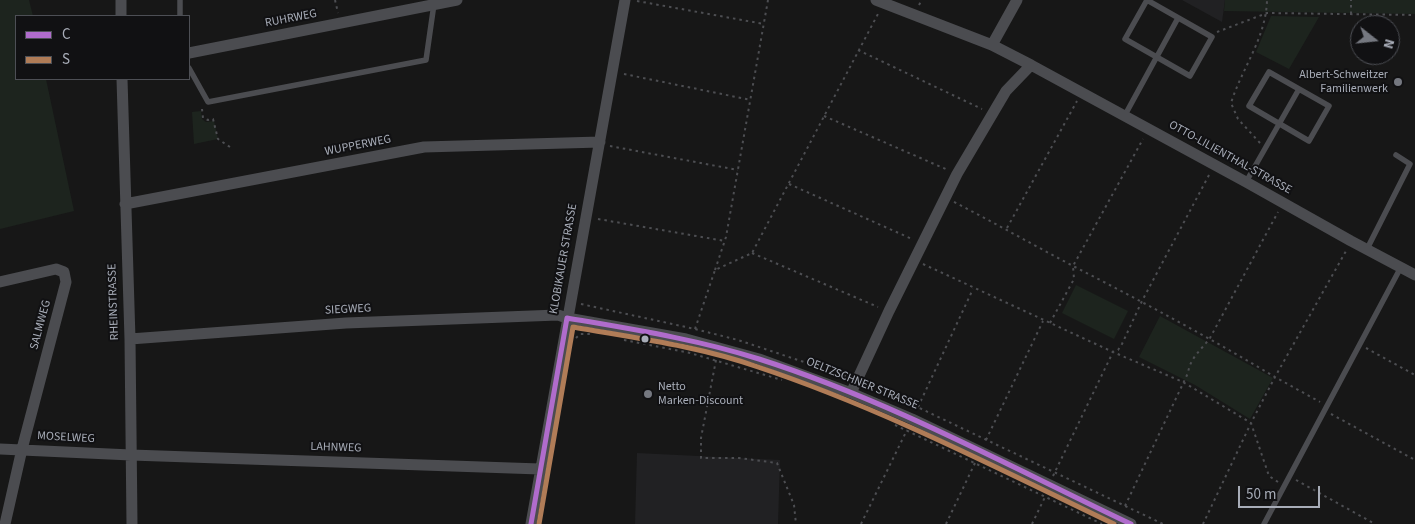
<!DOCTYPE html>
<style>
body{margin:0}
#map{position:relative;width:1415px;height:524px;overflow:hidden;background:#171717;font-family:"Source Sans 3",sans-serif}
canvas{display:block}
.legend{position:absolute;left:15px;top:15px;width:175px;height:65px;box-sizing:border-box;background:#111113;border:1px solid #4d4f55;margin:0;padding:6px 9px;list-style:none;font-size:15px;color:#a8adb8}
.legend li{display:flex;align-items:center;gap:10px;height:25px}
.legend b{width:25px;border:1px solid #4d4f55}
.north{position:absolute;left:1350px;top:15px;width:50px;height:50px;box-sizing:border-box;background:#111113;border:1px solid #4d4f55;border-radius:50%;rotate:106deg;font-size:14px;font-weight:700;line-height:20px;text-align:center;color:#a8adb8}
.north::after{content:'';display:block;margin:auto;width:18px;height:22px;background:#757880;clip-path:polygon(50% 0,100% 100%,50% 72%,0 100%)}
.scale{position:absolute;left:1238px;top:486px;width:82px;height:22px;box-sizing:border-box;border:2px solid #a8adb8;border-top:0;padding-left:6px;font-size:15px;line-height:18px;white-space:nowrap;color:#a8adb8;-webkit-text-stroke:4px #111113;paint-order:stroke}
</style>
<div id="map">
<canvas width="1415" height="524"></canvas>
<ul class="legend">
<li><b style="height:6px;background:#b06ccc"></b>C</li>
<li><b style="height:6px;background:#b07c57"></b>S</li>
</ul>
<div class="north">N</div>
<div class="scale">50 m</div>
</div>
<script>
const ctx = document.querySelector('canvas').getContext('2d');
ctx.lineJoin = 'round';
function fillPath(path, color) {
  ctx.fillStyle = color;
  ctx.fill(path, 'evenodd');
}
function trace(path, color, width, dash) {
  ctx.strokeStyle = color;
  ctx.lineWidth = width;
  ctx.lineCap = dash ? 'butt' : 'round';
  ctx.setLineDash(dash || []);
  ctx.stroke(path);
}
function label(font, color, halo, rows, align = 'center') {
  ctx.font = font + ' "Source Sans 3",sans-serif';
  ctx.lineWidth = 4;
  ctx.setLineDash([]);
  ctx.textBaseline = 'middle';
  ctx.strokeStyle = halo;
  ctx.fillStyle = color;
  for (const [text, x, y, turn = 0] of rows) {
    ctx.save();
    ctx.translate(x, y);
    ctx.rotate((+turn || 0) * Math.PI / 180);
    ctx.textAlign = isNaN(turn) ? turn : align;
    if (halo) ctx.strokeText(text, 0, 0);
    ctx.fillText(text, 0, 0);
    ctx.restore();
  }
}
fillPath(new Path2D(`
 M1182,0H1225L1222,22Z
 M637,453L780,460L778,524H635Z`), '#212123');
fillPath(new Path2D(`
 M0,0H29L33,16H16V79H46L74,211L0,229Z
 M1225,0H1415V14L1224,11Z
 M1271,16L1319,17L1289,69L1256,52Z
 M201,111L202,119L206,122L214,121L218,139L194,144L192,112Z
 M1076,285L1128,311L1114,339L1062,313Z
 M1160,316L1273,378L1250,419L1195,385L1139,357Z`), '#1d241e');
trace(new Path2D(`
 M335,0L338,13
 M637,1L764,24
 M919,5L922,0
 M1351,14V0
 M1217,32L1267,13L1415,15
 M858,50L982,109
 M624,74L751,100
 M202,109L203,118L208,120L213,119L218,139L230,147
 M824,116L948,170
 M1260,143L1238,119L1231,103C1242,68 1266,38 1267,0
 M610,146L738,170
 M789,184L912,239
 M954,202C995,223 1035,246 1075,267C1143,302 1210,338 1275,377L1346,251
 M598,219L725,241
 M1007,228L1077,101
 M752,253L878,307
 M923,264L1113,352L1183,382L1251,423L1203,524
 M715,270L726,237L768,0
 M581,304L695,329L738,340L846,376
 M1050,323L1074,279L1073,266L1143,139
 M695,329L715,270L752,253L879,12
 M576,338L580,334H590
 M624,340L690,353L782,380
 M1366,348L1415,375
 M716,360L701,438V458H739L777,463L794,505L796,524
 M867,383L1163,524
 M918,407L973,289
 M1331,414L1415,460
 M895,425L1102,524
 M986,440L1043,321
 M1053,476L1113,352L1118,350L1122,344L1142,301L1209,175
 M1296,480L1375,524
 M1278,482L1269,476L1251,423L1275,377L1320,402
 M1125,506L1188,373C1190,358 1201,350 1210,338L1278,212
 M861,524L907,430
 M946,524L975,463
 M1032,524L1045,497`), '#4d4e52', 2, [2.5, 4]);
trace(new Path2D(`
 M180,0V16
 M1147,0L1212,37L1190,76L1125,39Z
 M189,68L208,102L426,60L434,4
 M1269,72L1329,106L1309,141L1249,106Z
 M1125,115L1178,18
 M1246,182L1299,89
 M1367,249L1410,164L1396,155
 M1264,524L1401,267`), '#4b4c50', 5.5);
trace(new Path2D(`
 M121,0V16
 M876,0L992,45L1031,65
 M992,45L1017,0
 M189,53L457,0
 M122,79L130,339L132,524
 M125,204L424,147L600,142
 M0,282L56,269L64,272L66,282L22,449L5,524
 M130,339L346,323L558,315L567,318L686,339L759,359L851,393L912,419L1131,524
 M851,393L889,311L957,174L1006,91L1031,65L1246,182L1351,241L1415,275
 M0,449L131,455L540,469
 M531,524L625,0`), '#4b4c50', 11);
trace(new Path2D(`
 M531,524L567,318C631,329 696,339 759,359C888,400 1009,466 1131,524`), '#b06ccc', 5);
trace(new Path2D(`
 M539,524L573,327C635,338 698,346 758,367C881,408 997,468 1114,524`), '#b07c57', 5);
for (const [x, y, r, color] of [
 [1398,82,5,"#757880"],
 [645,339,4.5,"#a8adb8"],
 [648,394,5,"#757880"]
]) {
  const dot = new Path2D();
  dot.arc(x, y, r, 0, 2 * Math.PI);
  ctx.fillStyle = color;
  ctx.fill(dot);
  trace(dot, '#111113', 2);
}
label('12px', '#a8adb8', '#111113', [
 ["RUHRWEG",291,19,-11],
 ["WUPPERWEG",358,146,-11],
 ["OTTO-LILIENTHAL-STRASSE",1230,158,29],
 ["KLOBIKAUER STRASSE",564,259,-80],
 ["RHEINSTRASSE",114,302,-92],
 ["SIEGWEG",348,310,-3],
 ["SALMWEG",41,325,-75],
 ["OELTZSCHNER STRASSE",862,384,22],
 ["MOSELWEG",66,438,3],
 ["LAHNWEG",336,448,2]
]);
label('12px', '#a8adb8', '#111113', [
 ["Albert-Schweitzer",1388,75],
 ["Familienwerk",1388,89],
 ["Netto",658,387,"left"],
 ["Marken-Discount",658,401,"left"]
], 'right');
</script>
